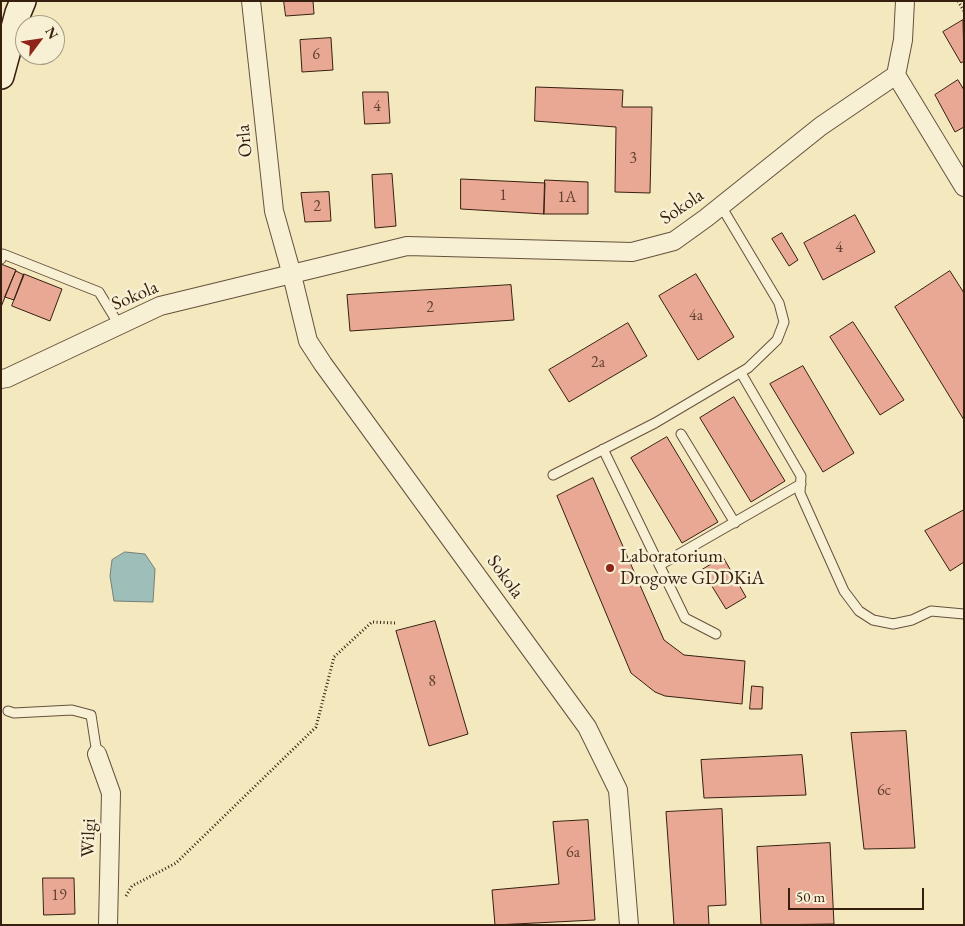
<!DOCTYPE html>
<style>
body{margin:0}
#map{position:relative;width:965px;height:926px;overflow:hidden;background:#f3e8be;font-family:"EB Garamond",serif}
canvas{display:block}
.frame{position:absolute;inset:0;border:2px solid #371f10;pointer-events:none}
.north{position:absolute;left:15px;top:15px;width:50px;height:50px;box-sizing:border-box;background:#f7f0d5;border:1px solid #aa9c86;border-radius:50%;rotate:59deg;font-size:14px;font-weight:700;line-height:20px;text-align:center;color:#371f10}
.north::after{content:'';display:block;margin:auto;width:18px;height:22px;background:#8f2418;clip-path:polygon(50% 0,100% 100%,50% 72%,0 100%)}
.scale{position:absolute;left:788px;top:888px;width:136px;height:22px;box-sizing:border-box;border:2px solid #371f10;border-top:0;padding-left:6px;font-size:15px;line-height:18px;white-space:nowrap;color:#371f10;-webkit-text-stroke:4px #f7f0d5;paint-order:stroke}
</style>
<div id="map">
<canvas width="965" height="926"></canvas>
<div class="frame"></div>
<div class="north">N</div>
<div class="scale">50 m</div>
</div>
<script>
const ctx = document.querySelector('canvas').getContext('2d');
ctx.lineJoin = 'round';
function fillPath(path, color) {
  ctx.fillStyle = color;
  ctx.fill(path, 'evenodd');
}
function trace(path, color, width, dash) {
  ctx.strokeStyle = color;
  ctx.lineWidth = width;
  ctx.lineCap = dash ? 'butt' : 'round';
  ctx.setLineDash(dash || []);
  ctx.stroke(path);
}
function label(font, color, halo, rows, align = 'center') {
  ctx.font = font + ' "EB Garamond",serif';
  ctx.lineWidth = 5;
  ctx.setLineDash([]);
  ctx.textBaseline = 'middle';
  ctx.strokeStyle = halo;
  ctx.fillStyle = color;
  for (const [text, x, y, turn = 0] of rows) {
    ctx.save();
    ctx.translate(x, y);
    ctx.rotate((+turn || 0) * Math.PI / 180);
    ctx.textAlign = isNaN(turn) ? turn : align;
    if (halo) ctx.strokeText(text, 0, 0);
    ctx.fillText(text, 0, 0);
    ctx.restore();
  }
}
const water = new Path2D(`
 M125,552L145,554L155,569L153,602L114,601L110,576L112,560Z`);
fillPath(water, '#9ebfb9');
trace(water, '#757f75', 1);
const building = new Path2D(`
 M284,1H313L314,14L286,16Z
 M963,20L964,61L961,63L943,32Z
 M331,38L333,70L302,72L300,40Z
 M958,80L964,90V127L955,132L935,95Z
 M536,87L623,90L622,107H652L650,193L615,192L616,127L535,121Z
 M363,92H388L390,123L365,124Z
 M392,174L396,226L375,228L372,175Z
 M461,179L545,183L544,214L461,209Z
 M545,180L588,182V214H544Z
 M329,192L331,221L305,222L301,193Z
 M855,215L875,252L823,280L804,243Z
 M782,233L798,260L789,266L772,239Z
 M1,264L16,270L1,307Z
 M16,271L24,275L14,300L5,297Z
 M950,271L964,293V420L895,307Z
 M24,274L62,289L50,321L12,306Z
 M696,274L734,337L698,360L659,296Z
 M511,285L514,320L350,331L347,295Z
 M853,322L904,400L880,415L830,337Z
 M628,323L647,356L569,402L549,370Z
 M803,366L854,453L823,472L770,384Z
 M734,397L785,481L751,502L700,418Z
 M667,437L718,522L682,543L631,458Z
 M593,478L664,640L684,655L745,661L742,704L665,696L655,692L631,673L557,496Z
 M964,510V562L950,571L925,531Z
 M723,557L746,597L726,609L702,570Z
 M435,621L468,734L429,746L396,631Z
 M752,686L763,687L762,709H750Z
 M906,731L915,848L864,849L851,733Z
 M802,755L806,795L704,798L701,760Z
 M722,809L726,905L708,906L709,925H674L666,812Z
 M588,820L595,920L495,925L492,890L559,884L553,822Z
 M830,843L834,924L761,925L757,847Z
 M43,878H74L75,914L44,915Z`);
fillPath(building, '#e8a893');
trace(building, '#371f10', 1);
const service = new Path2D(`
 M1,259L3,254L99,292L119,325
 M741,373L801,476L800,493L844,591L859,611L873,620L893,624L912,620L931,611L964,614
 M681,434L735,523
 M603,449L685,618L716,634
 M553,475L655,423L748,368L777,340L784,322L779,303L721,206
 M660,565L801,484
 M8,711L14,713L72,710L91,715L97,754`);
const minor = new Path2D(`
 M251,1L274,211L292,275L308,341L323,364L587,727L618,790L629,925
 M896,75L964,187
 M896,75L903,40L905,1
 M1,379L7,378L160,306L407,246L632,252L674,241L706,218L821,126L896,75
 M97,754L111,793L108,925`);
const secondary = new Path2D(`
 M1,76L18,13L23,1`);
trace(service, '#66513c', 11);
trace(minor, '#66513c', 20);
trace(secondary, '#371f10', 28);
trace(new Path2D(`
 M958,1L964,11
 M126,896L132,886L176,863L316,727L334,657L372,622L395,623`), '#371f10', 3, [1, 2.5]);
trace(service, '#f7f0d5', 9);
trace(minor, '#f7f0d5', 18);
trace(secondary, '#f7f0d5', 25);
for (const [x, y, r, color] of [
 [610,568,5,"#8f2418"]
]) {
  const dot = new Path2D();
  dot.arc(x, y, r, 0, 2 * Math.PI);
  ctx.fillStyle = color;
  ctx.fill(dot);
  trace(dot, '#f7f0d5', 2);
}
label('16px', '#634131', null, [
 ["6",316,55],
 ["4",377,107],
 ["3",633,159],
 ["1",503,196],
 ["1A",567,198],
 ["2",317,207],
 ["4",839,248],
 ["2",430,308],
 ["4a",696,316],
 ["2a",598,363],
 ["8",432,682],
 ["6c",884,791],
 ["6a",573,853],
 ["19",59,896]
]);
label('19px', '#371f10', '#f7f0d5', [
 ["Orla",245,141,-96],
 ["Sokola",682,207,-34],
 ["Sokola",135,296,-23],
 ["Sokola",505,577,54],
 ["Wilgi",89,838,-88]
]);
label('19px', '#371f10', '#f7f0d5', [
 ["Laboratorium",620,557],
 ["Drogowe GDDKiA",620,579]
], 'left');
</script>
